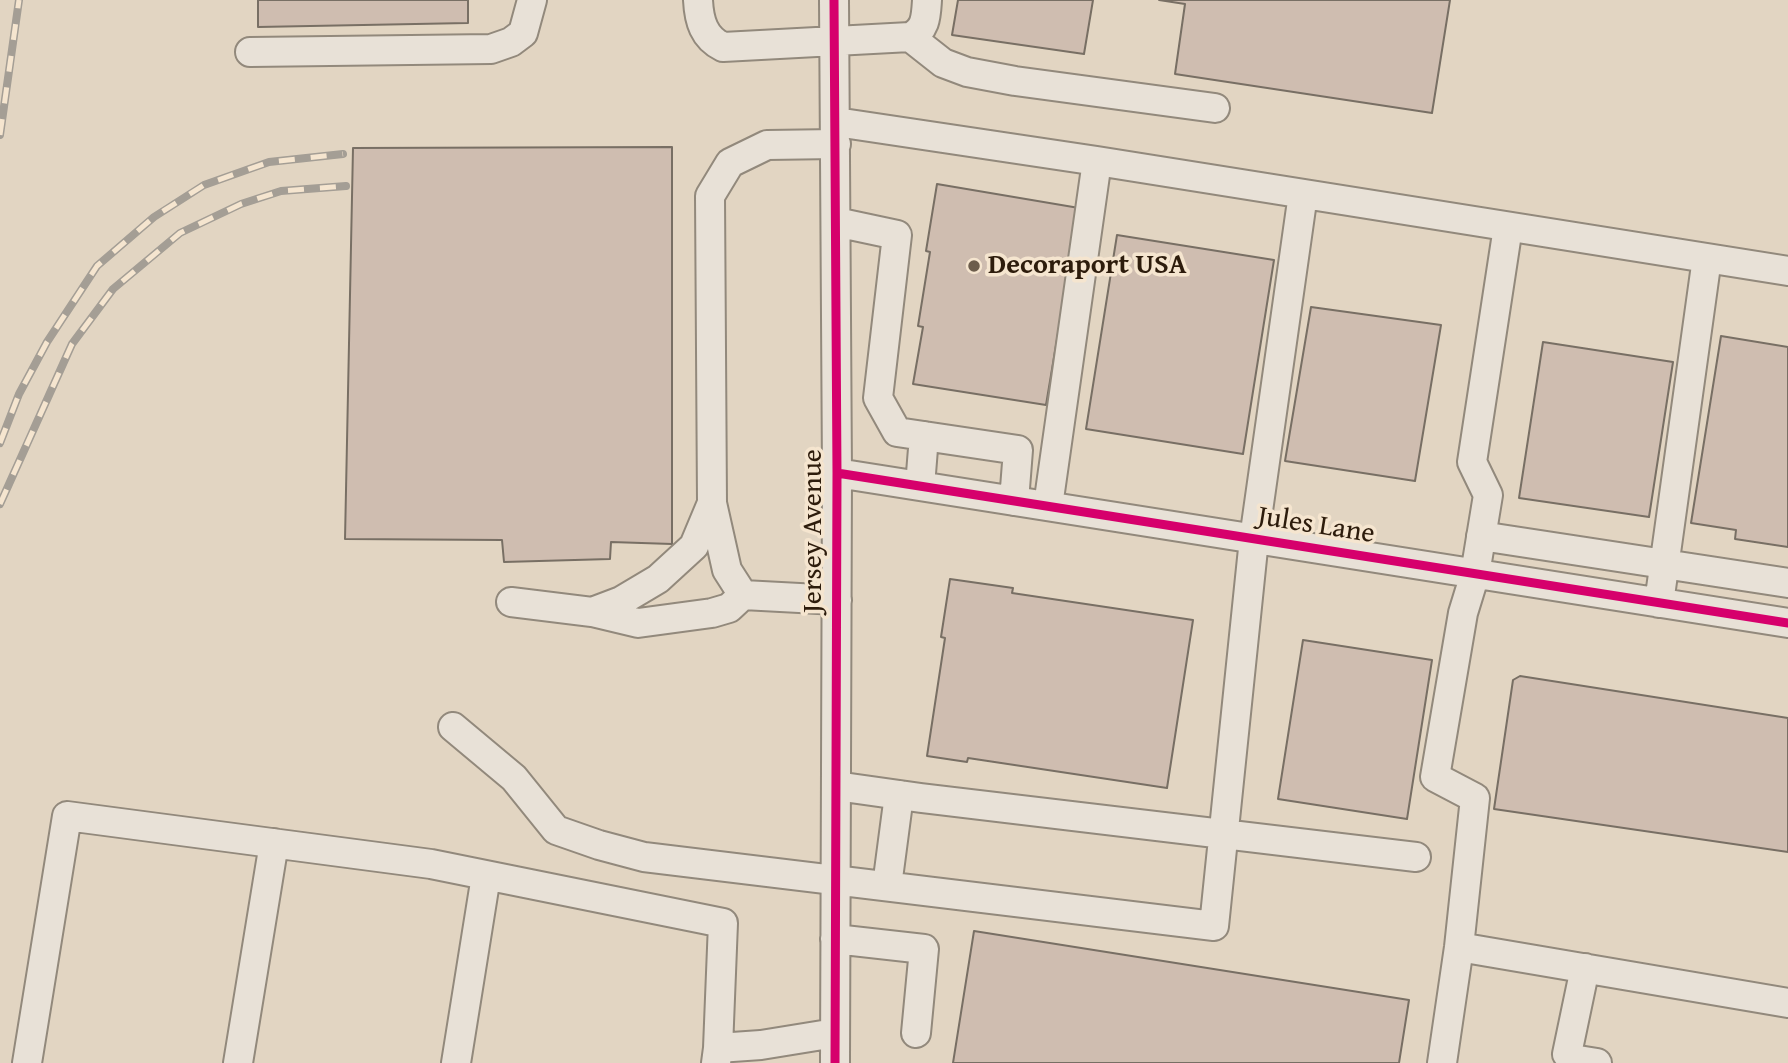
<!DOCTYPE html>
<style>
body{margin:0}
canvas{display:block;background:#e2d5c2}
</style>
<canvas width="1788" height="1063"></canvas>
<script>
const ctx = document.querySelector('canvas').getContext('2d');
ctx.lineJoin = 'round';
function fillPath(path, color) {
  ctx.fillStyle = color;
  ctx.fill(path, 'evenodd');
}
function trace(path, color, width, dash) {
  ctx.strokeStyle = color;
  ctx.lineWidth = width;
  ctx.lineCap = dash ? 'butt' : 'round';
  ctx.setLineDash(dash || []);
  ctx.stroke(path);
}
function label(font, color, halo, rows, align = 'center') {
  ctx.font = font + ' "Gentium Book Plus",serif';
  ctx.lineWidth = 7;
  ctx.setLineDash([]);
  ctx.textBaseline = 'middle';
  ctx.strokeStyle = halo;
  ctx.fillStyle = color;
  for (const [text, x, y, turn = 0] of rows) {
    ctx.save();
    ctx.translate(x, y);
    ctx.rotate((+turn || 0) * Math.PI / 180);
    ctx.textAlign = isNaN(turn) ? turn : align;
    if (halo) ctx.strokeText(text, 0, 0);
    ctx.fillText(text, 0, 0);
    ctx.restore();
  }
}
const building = new Path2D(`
 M258,0H468V23L258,27Z
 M958,0H1093L1084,54L952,35Z
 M1159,0H1450L1432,113L1175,74L1185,4Z
 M672,147V544L611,542L610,559L504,562L502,540L345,539L353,148Z
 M937,184L1079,208L1046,405L913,384L923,327L918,326L930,252L926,251Z
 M1117,235L1274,260L1243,454L1086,429Z
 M1311,307L1441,325L1415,481L1285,461Z
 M1721,336L1788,347V547L1735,539L1736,530L1691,523Z
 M1543,342L1673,362L1649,517L1519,498Z
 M950,579L1013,588L1012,593L1193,620L1167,788L968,758L967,762L927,756L945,638L941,637Z
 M1303,640L1432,660L1407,819L1278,799Z
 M1520,676L1788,718V852L1494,809L1513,680Z
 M974,931L1409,1000L1399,1063H953Z`);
fillPath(building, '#cfbdb0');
trace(building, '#786f64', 2);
const minor = new Path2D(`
 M698,0C699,21 704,38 723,47L910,37C926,30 926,16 927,0
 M834,0L837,473L835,1063
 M910,37L943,63L967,72L1015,81L1215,108
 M250,52L491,49L511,42L523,33L532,0
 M836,122L1097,161L1788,271
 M836,144L767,145L730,163L710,196L712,503L727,570L743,595L837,600
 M836,222L897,235L878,398L897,432L1018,450L1014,501
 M837,473L1788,623
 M920,486L924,436
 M1048,506L1097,161
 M1481,536L1788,583
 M511,602L592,612L638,623L712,613L729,608L743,595
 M1659,603L1707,258
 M592,612L621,601L658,579L694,546L712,503
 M453,727L514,778L556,830L599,845L644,857L1214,926L1254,539L1303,194
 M836,786L921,798L1416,857
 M887,886L899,795
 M835,939L924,949L916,1033
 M1459,947L1788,1003
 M1585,968L1567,1054L1572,1059L1597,1063
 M718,1048L761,1045L835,1033
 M27,1063L67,816L431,864L723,923L718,1048L716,1063
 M238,1063L274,843
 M456,1063L486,876
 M1442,1063L1459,947L1475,798L1435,777L1463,613L1475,574L1488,495L1472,462L1508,227`);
trace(minor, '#92897c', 32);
trace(minor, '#e8e1d7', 28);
const rail = new Path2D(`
 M0,135L19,0
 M0,443L19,394L47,342L97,266L154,217L204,185L269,162L343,154
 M0,504L72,344L113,289L180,233L241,204L281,191L346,186`);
trace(rail, '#a49e95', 8);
trace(rail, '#f5e5cf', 5, [16]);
trace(new Path2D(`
 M834,0L837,473L835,1063
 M837,473L1788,623`), '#d6006c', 9);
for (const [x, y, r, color] of [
 [974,266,7,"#6c5d4c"]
]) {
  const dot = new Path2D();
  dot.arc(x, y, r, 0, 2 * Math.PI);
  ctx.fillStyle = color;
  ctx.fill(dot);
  trace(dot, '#f5e5cf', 2.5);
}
label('bold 28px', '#2d1c0c', '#f5e5cf', [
 ["Decoraport USA",988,266]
], 'left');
label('28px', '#2d1c0c', '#f5e5cf', [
 ["Jules Lane",1316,526,9],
 ["Jersey Avenue",814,531,-90]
]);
</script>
